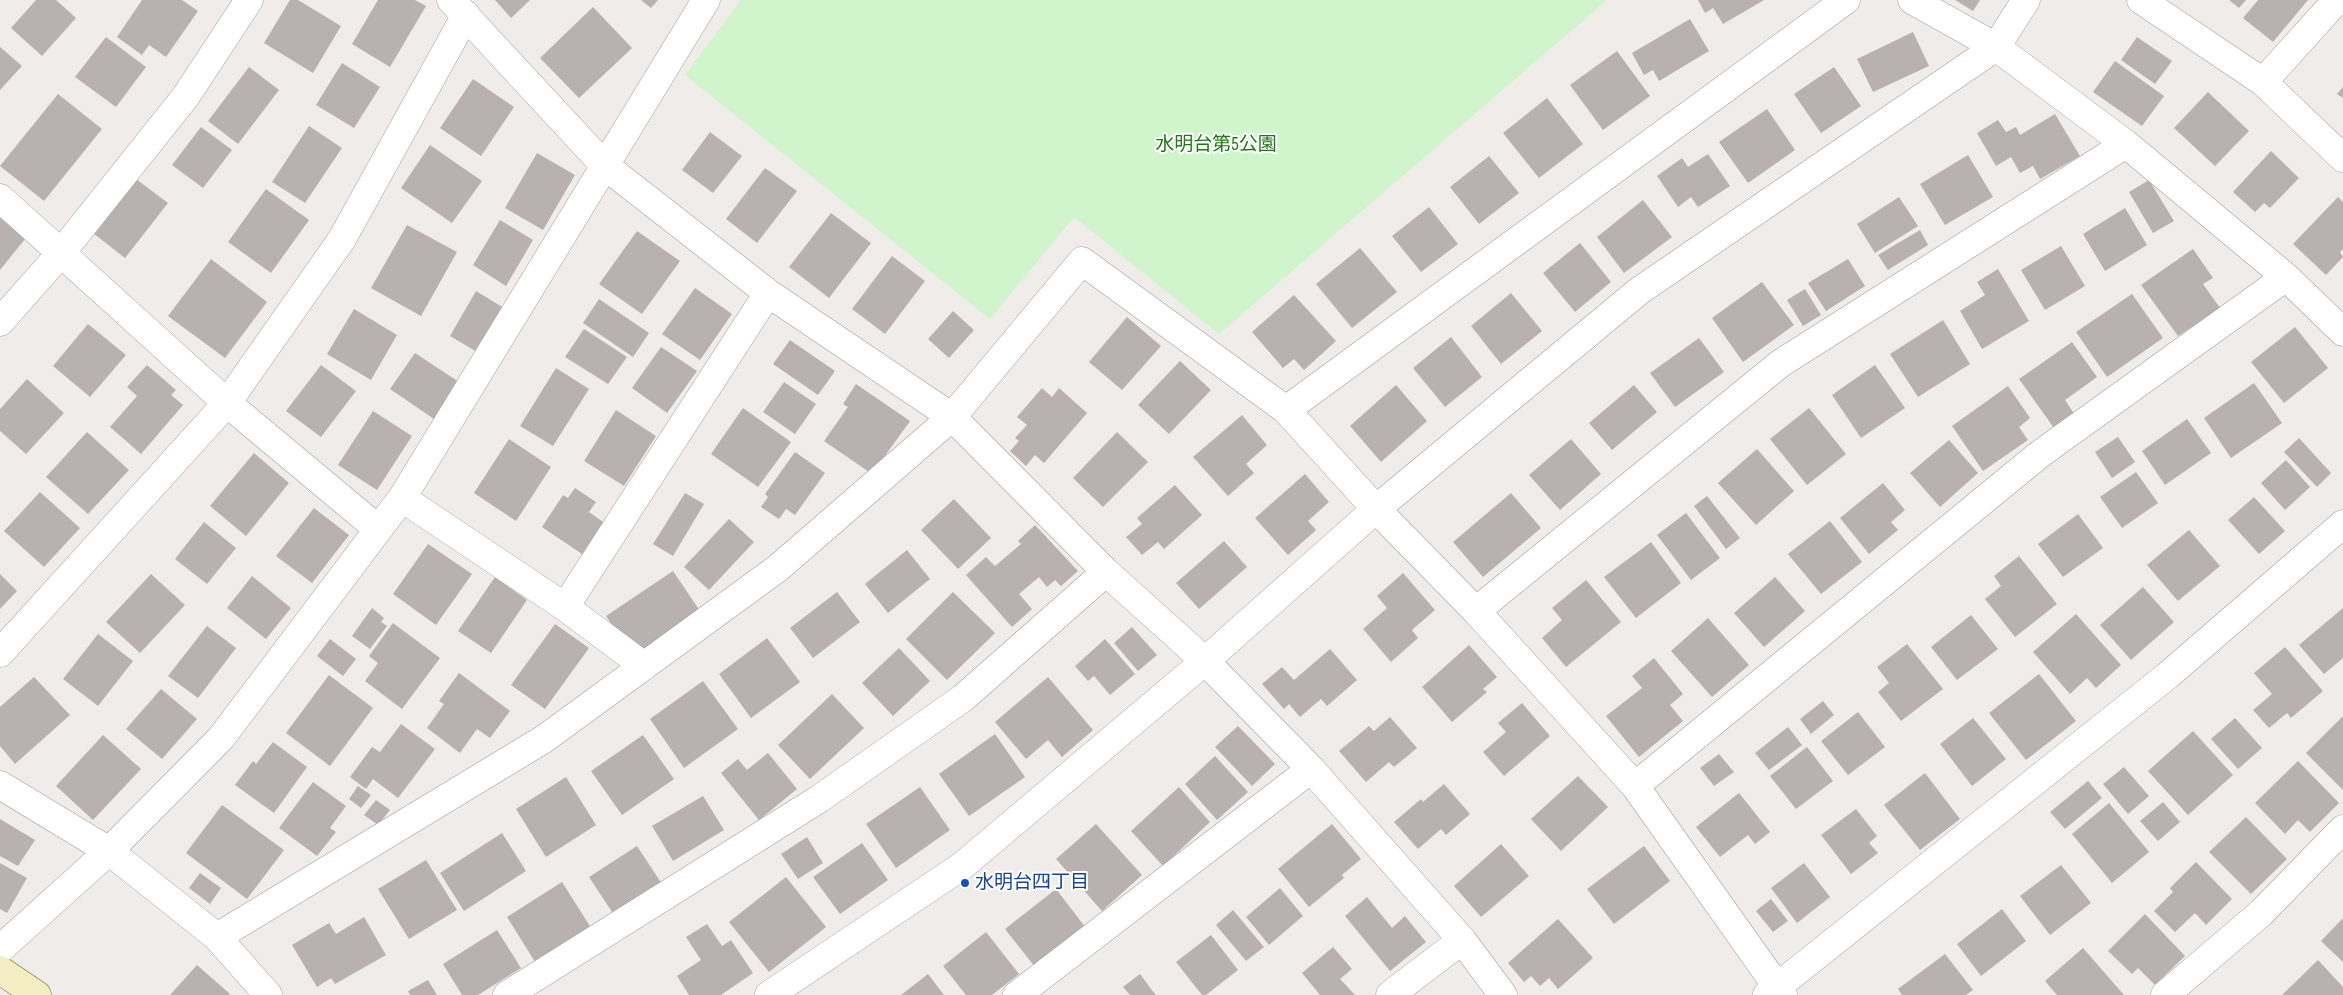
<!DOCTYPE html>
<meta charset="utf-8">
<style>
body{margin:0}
canvas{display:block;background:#f0ece9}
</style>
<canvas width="2343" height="995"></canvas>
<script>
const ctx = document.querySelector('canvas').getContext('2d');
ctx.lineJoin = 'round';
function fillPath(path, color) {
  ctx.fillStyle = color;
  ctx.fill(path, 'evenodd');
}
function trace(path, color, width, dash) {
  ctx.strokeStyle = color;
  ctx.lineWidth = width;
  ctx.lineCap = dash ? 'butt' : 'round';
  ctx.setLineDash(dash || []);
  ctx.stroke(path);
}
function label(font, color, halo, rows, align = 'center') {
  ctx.font = font + ' "Sofia Sans Condensed","Noto Sans JP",sans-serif';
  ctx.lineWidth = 4;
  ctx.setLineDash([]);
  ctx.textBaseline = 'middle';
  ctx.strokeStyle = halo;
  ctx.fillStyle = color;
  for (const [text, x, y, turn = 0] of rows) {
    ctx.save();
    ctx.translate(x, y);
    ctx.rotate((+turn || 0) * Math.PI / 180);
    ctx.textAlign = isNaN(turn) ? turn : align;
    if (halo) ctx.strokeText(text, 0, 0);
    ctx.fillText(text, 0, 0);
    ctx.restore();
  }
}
fillPath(new Path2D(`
 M741,0H1607L1219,334L1074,217L990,319L685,75Z`), '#d0f4cc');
fillPath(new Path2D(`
 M36,0H56L76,18L42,56L11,28Z
 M142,0H182L198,11L166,57L149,45L142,55L117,37Z
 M290,0H298L341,26L313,73L264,43Z
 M378,0H415L426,6L390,67L352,44Z
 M495,0H530L511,18Z
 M641,0H658L651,8Z
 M1698,0H1764L1723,24L1713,8L1705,13Z
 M1955,0H1980L1973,11Z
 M2229,0H2246L2239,8Z
 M2258,0H2308L2273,42L2243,18Z
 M593,7L632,48L579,98L540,58Z
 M1690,19L1709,51L1659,81L1653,70L1644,75L1632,53Z
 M1913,32L1929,66L1873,92L1857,59Z
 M106,37L146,67L116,107L75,77Z
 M2137,37L2172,61L2155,84L2121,60Z
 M0,47L22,66L0,90Z
 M1617,51L1650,96L1603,130L1570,85Z
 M2115,61L2164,96L2142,126L2093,92Z
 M342,63L380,87L354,128L316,105Z
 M249,67L279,90L238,144L208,121Z
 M1834,67L1861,106L1821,133L1794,94Z
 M473,79L514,107L481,156L440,128Z
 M2343,87V98L2337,94Z
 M2208,92L2249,131L2215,166L2174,128Z
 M58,94L102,129L44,201L0,166Z
 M1547,98L1583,144L1539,178L1503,133Z
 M1767,109L1795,150L1748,183L1719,142Z
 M2055,114L2080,156L2040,179L2033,166L2020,173L2011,157L1996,166L1977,133L1998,120L2006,132L2016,127L2020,135Z
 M309,126L342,148L305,203L272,182Z
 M201,127L232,150L203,188L172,165Z
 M710,132L742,156L713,193L682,170Z
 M430,145L482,181L452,223L401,188Z
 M2271,151L2299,178L2270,208L2264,203L2255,212L2233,192Z
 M537,153L575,175L543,230L505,208Z
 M1708,154L1730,186L1698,207L1691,197L1678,207L1657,176L1682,158L1688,167Z
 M1968,155L1993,197L1945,225L1920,184Z
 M1489,156L1519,193L1479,224L1450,187Z
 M765,168L797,191L757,243L726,219Z
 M136,179L168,203L125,258L93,233Z
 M2149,180L2174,221L2153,233L2129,192Z
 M266,189L309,220L271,273L228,242Z
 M1899,197L1918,226L1875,253L1857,224Z
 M2338,197L2343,202V249L2340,252L2343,257L2326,275L2293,244Z
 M1643,200L1672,237L1624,273L1597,237Z
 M1429,207L1458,244L1421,272L1392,236Z
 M2125,208L2147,245L2105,271L2083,234Z
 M831,213L871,243L829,298L789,267Z
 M0,218L25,239L0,270Z
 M500,220L533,240L506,286L473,265Z
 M407,225L457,252L421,316L371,288Z
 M1920,230L1928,245L1888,270L1878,255Z
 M637,231L680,261L642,314L599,284Z
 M1580,243L1611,282L1575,312L1543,273Z
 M2061,246L2085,286L2045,310L2021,270Z
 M1360,248L1397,292L1352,328L1316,284Z
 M2193,249L2213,278L2203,284L2220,308L2178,336L2141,285Z
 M892,256L925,281L885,334L852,309Z
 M211,259L267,302L225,358L168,316Z
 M1848,259L1865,286L1826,311L1808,283Z
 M1998,269L2029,321L1982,349L1960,311L1985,295L1977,282Z
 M1762,282L1794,325L1743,362L1712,318Z
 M695,288L732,314L700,360L662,334Z
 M1805,289L1821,315L1803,326L1787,300Z
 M476,291L504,308L477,352L450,336Z
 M1511,293L1542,331L1501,364L1471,326Z
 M2132,294L2163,338L2107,377L2076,332Z
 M1294,295L1336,341L1304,370L1294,359L1283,368L1252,332Z
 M599,299L649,333L633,357L583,323Z
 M354,309L397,335L371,380L327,354Z
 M953,311L974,330L949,358L928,339Z
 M1127,317L1161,346L1122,390L1089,362Z
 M1943,320L1970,364L1918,397L1890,354Z
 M88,324L126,355L90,397L53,366Z
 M2295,327L2328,368L2284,403L2251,362Z
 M584,329L627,357L608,384L565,357Z
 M1451,337L1482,377L1445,407L1413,368Z
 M1699,338L1724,372L1675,407L1650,373Z
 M790,340L835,371L818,395L773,364Z
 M2072,342L2097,377L2065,400L2075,415L2054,428L2019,379Z
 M661,347L697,371L667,413L632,388Z
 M415,353L459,382L434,419L390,389Z
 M1180,361L1211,390L1169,434L1138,405Z
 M147,365L176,390L171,395L183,405L141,454L110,427L137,396L127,387Z
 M321,365L356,391L321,437L286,411Z
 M1875,365L1905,408L1861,438L1832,395Z
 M556,368L589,389L553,446L520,426Z
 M27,379L64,413L26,454L0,431V409Z
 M784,382L816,404L795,434L763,412Z
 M2254,383L2282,423L2231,458L2204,418Z
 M856,384L910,421L872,474L824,441L848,407L843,404Z
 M1396,385L1427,421L1381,462L1350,426Z
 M1634,385L1657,412L1612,450L1589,423Z
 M2008,386L2030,418L2019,427L2028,440L1983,471L1952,426Z
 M1042,388L1052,397L1059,388L1087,413L1044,463L1035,455L1026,466L1010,451L1019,441L1015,438L1027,425L1017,417Z
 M743,408L791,442L758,487L711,454Z
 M1809,408L1846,454L1807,485L1770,439Z
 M616,410L656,436L624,486L584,461Z
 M373,411L412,436L377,490L338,465Z
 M1242,415L1267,445L1246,464L1254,473L1228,496L1193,457Z
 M2187,419L2211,453L2165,485L2142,451Z
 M87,432L129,470L88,514L46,477Z
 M1117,432L1148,462L1103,507L1073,478Z
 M2118,437L2135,462L2112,478L2095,452Z
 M2299,438L2331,473L2317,487L2284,452Z
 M509,439L551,467L516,521L474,493Z
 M1571,439L1601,474L1560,510L1529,475Z
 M1949,440L1978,473L1940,507L1910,473Z
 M1757,449L1794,491L1756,525L1718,483Z
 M795,452L825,473L795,515L786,509L779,519L761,507L768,497L765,494Z
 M254,453L289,483L246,536L210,506Z
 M2286,460L2310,487L2285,510L2261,483Z
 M2136,472L2158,503L2122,528L2100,497Z
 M1305,474L1329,502L1308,521L1316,530L1288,555L1255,518Z
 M1883,483L1905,510L1891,522L1898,530L1869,554L1840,518Z
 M1175,485L1202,515L1164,549L1158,542L1142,555L1126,537L1142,524L1137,518Z
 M575,488L596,502L589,512L606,524L585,556L542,527L563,495L568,498Z
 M40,492L80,528L44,567L4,531Z
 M685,493L704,504L673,556L653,544Z
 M1511,493L1541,528L1483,577L1453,542Z
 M1707,496L1740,538L1726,549L1694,506Z
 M2254,497L2285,531L2259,554L2228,520Z
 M954,499L991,538L958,569L921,530Z
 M314,508L349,535L312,583L276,556Z
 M1686,513L1720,558L1691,580L1657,535Z
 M2078,514L2103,548L2063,577L2038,544Z
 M729,519L754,542L709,590L684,567Z
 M1830,521L1862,562L1821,594L1788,554Z
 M204,522L236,548L207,584L175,559Z
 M1035,525L1078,571L1061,586L1055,580L1047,587L1039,577L1019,594L1032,609L1012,627L966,575L986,557L995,566L1021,544L1018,541Z
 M2189,530L2220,566L2178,601L2147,565Z
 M1224,541L1247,567L1199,609L1176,583Z
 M1651,542L1681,583L1636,618L1604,577Z
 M428,544L472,574L436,625L393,594Z
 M907,550L930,579L888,613L865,584Z
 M2019,556L2057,604L2015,637L1985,599L2001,586L1994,576Z
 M673,571L700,611L633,656L606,616Z
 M1403,573L1435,610L1412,630L1418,638L1391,662L1363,629L1387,608L1377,596Z
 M0,574L17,591L0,609Z
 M151,574L185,605L140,653L106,622Z
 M252,576L291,608L266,639L227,608Z
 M495,577L527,600L491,653L458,631Z
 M1775,577L1805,611L1764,647L1734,613Z
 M1586,580L1621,622L1566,667L1542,638L1562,620L1552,608Z
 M2143,587L2174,622L2131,660L2100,625Z
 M837,592L860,622L813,658L790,628Z
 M953,592L995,633L947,680L906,639Z
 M372,608L384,618L381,622L387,626L370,649L352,636Z
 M2343,608V658L2324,674L2299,645Z
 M2076,614L2121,665L2096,688L2087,678L2070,694L2033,652Z
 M1971,615L1998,649L1957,680L1931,647Z
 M1708,618L1749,665L1712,697L1671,651Z
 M393,623L440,658L402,709L365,681L378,663L369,656Z
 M555,624L589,648L545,709L511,685Z
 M207,626L236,648L198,698L168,676Z
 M1132,627L1157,655L1138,671L1114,643Z
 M98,634L133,661L98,706L63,679Z
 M767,638L800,682L751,718L719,674Z
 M330,639L356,659L343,676L317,656Z
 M1105,639L1135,674L1110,695L1094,676L1088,681L1075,666Z
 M1907,644L1943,689L1901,721L1878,692L1889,683L1877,667Z
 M1469,645L1497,677L1483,689L1487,692L1452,722L1422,687Z
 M2285,647L2323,691L2291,718L2287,713L2269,728L2253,710L2272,694L2254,673Z
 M899,648L930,681L893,716L862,683Z
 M1330,649L1357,680L1327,706L1321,699L1300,717L1289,704L1284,709L1262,684L1282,667L1294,680Z
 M1654,658L1683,694L1670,705L1683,721L1639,757L1606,716L1642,688L1632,676Z
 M459,673L510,711L490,738L477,729L460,753L427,728L444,704L439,701Z
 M2039,674L2076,721L2026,760L1989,713Z
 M329,675L373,708L330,766L286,733Z
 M34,677L70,715L15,764L0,746V707Z
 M1048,677L1093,730L1062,757L1048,740L1026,759L995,722Z
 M703,681L738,729L684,768L650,719Z
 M161,689L197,719L162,759L126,729Z
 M832,694L864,728L810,779L778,745Z
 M1823,701L1834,715L1811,734L1800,719Z
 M1522,703L1550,736L1504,776L1483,752L1506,732L1498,723Z
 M1858,712L1885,747L1848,775L1821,741Z
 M2343,716V790L2306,753Z
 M1390,717L1417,748L1394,767L1389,762L1366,782L1339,751L1369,726L1374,731Z
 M1973,718L2006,759L1972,786L1940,744Z
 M2235,718L2262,748L2238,769L2211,739Z
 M401,724L435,749L398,798L373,779L366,789L350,777L372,747L380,752Z
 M1238,726L1275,764L1252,786L1215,747Z
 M1788,727L1802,745L1769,770L1755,753Z
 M2193,731L2233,775L2188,815L2148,771Z
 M995,734L1025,777L969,816L939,774Z
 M103,735L141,769L93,820L56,786Z
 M643,735L674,779L622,815L591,771Z
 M273,742L307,767L274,813L235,785L253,761L256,764Z
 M1807,747L1833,781L1796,809L1770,776Z
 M768,753L797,789L759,820L721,773L738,759L747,770Z
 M1719,754L1734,772L1714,786L1700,768Z
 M1215,756L1248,792L1217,820L1185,784Z
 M2298,761L2339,803L2310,832L2298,820L2285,834L2255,803Z
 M2124,767L2149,796L2128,814L2103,784Z
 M1925,773L1960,819L1920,850L1884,805Z
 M1578,776L1608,807L1561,851L1531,819Z
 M566,777L596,825L546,857L516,809Z
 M2088,781L2102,798L2065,829L2050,812Z
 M313,782L346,806L330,828L336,832L317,856L279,828Z
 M1444,784L1470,814L1446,835L1441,829L1418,849L1394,822L1421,799L1423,802Z
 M358,786L371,795L361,808L349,799Z
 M920,787L950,830L896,868L866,824Z
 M1179,787L1210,822L1163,866L1131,831Z
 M1739,793L1770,832L1755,844L1748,835L1720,857L1696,827Z
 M703,796L724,830L673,861L652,826Z
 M376,800L390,810L378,825L364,815Z
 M2163,802L2180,822L2158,841L2140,821Z
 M2109,803L2149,852L2112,883L2072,834Z
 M222,805L284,850L247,899L186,853Z
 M1856,809L1877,836L1869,843L1878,853L1851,874L1821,835Z
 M2246,817L2287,859L2251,894L2209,852Z
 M0,819L35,840L18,866L0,856Z
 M1096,824L1142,875L1102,911L1056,859Z
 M1332,824L1361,859L1342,875L1344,878L1309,907L1278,869Z
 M502,833L526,871L464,911L440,873Z
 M807,837L823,863L798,879L781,854Z
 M862,843L888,880L840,914L813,877Z
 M1501,844L1529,876L1481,917L1454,886Z
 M637,846L664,887L616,918L589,877Z
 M1644,846L1670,881L1614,924L1587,889Z
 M426,860L457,910L409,939L378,889Z
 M2196,862L2232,899L2206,925L2195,913L2175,932L2154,911L2173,892L2170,888Z
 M0,863L27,878L7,913L0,909Z
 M1804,863L1830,897L1797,923L1771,888Z
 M2061,865L2091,903L2050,935L2020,896Z
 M200,873L221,888L210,904L189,888Z
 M786,877L826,927L769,972L729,922Z
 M562,882L593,931L537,965L507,917Z
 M1280,888L1303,916L1269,945L1246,917Z
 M1056,889L1086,928L1035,967L1005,929Z
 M1367,897L1392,928L1405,916L1426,942L1390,971L1345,916Z
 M1771,899L1788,921L1773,932L1756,911Z
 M2002,909L2026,941L1981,976L1957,944Z
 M1233,910L1264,947L1246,961L1216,925Z
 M2145,914L2185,956L2155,985L2138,968L2132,974L2108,951Z
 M364,917L386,955L335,984L331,978L317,987L292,945L329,923L336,934Z
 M2343,918V962L2321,941Z
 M1558,919L1593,958L1558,989L1549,978L1540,986L1531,976L1524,982L1508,963Z
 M707,924L722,946L731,940L753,973L721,995H689L677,976L701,960L686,937Z
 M497,930L521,968L478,995H462L443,964Z
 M986,932L1019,974L992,995H966L943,966Z
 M1211,935L1238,970L1206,995H1202L1176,962Z
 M1333,947L1352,969L1340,979L1355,995H1320L1302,973Z
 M2083,948L2124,995H2057L2045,981Z
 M1945,954L1973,990L1966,995H1902L1898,989Z
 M2318,960L2343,987V995H2282Z
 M197,965L230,994L229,995H170Z
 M928,974L944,995H901Z
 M1140,974L1151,989L1156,995H1130L1123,987Z
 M428,980L437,995H410L408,991Z`), '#b9b1af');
const street = new Path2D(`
 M451,0L604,165L768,293L952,417L1106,572L1205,661L1311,769L1462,940L1503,995
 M1912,0L1996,47L2126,144L2286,277L2343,332
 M2141,0L2263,82L2343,158
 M2263,82L2337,0
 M0,198L227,403L378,529
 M0,322L61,253L186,96L249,0
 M1286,410L1846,0
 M402,498L565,607L644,666
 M565,607L768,293
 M1476,611L1781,363L2126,144
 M0,653L227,403L342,239L466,15
 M0,785L109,851L217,937L268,995
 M1635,786L2040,454L2286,277
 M217,937L544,739L778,568L952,417L1082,261L1286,410L1376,509L1476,611L1635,786L1783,995
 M0,949L109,851L221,738L402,498L706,0
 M507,995L819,799L963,698L1106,572
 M769,995L962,866L1205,661L1376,509L1639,291L1996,47L2026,0
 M1017,995L1311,769
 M1390,995L1462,940
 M1767,995L2167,676L2343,524
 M2165,995L2261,913L2343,829`);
const secondary = new Path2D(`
 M0,970L37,995`);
trace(street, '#9e9e9e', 29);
trace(secondary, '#6f6811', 29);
trace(street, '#fff', 28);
trace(secondary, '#f3edc4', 28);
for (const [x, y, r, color] of [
 [965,883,5,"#1a4fb4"]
]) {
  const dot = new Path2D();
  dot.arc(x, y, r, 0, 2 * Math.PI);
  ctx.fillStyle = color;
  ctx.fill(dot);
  trace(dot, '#fff', 2);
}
label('19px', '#217618', '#fff', [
 ["水明台第5公園",1216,145]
]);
label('19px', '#164399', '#fff', [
 ["水明台四丁目",975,883]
], 'left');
</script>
